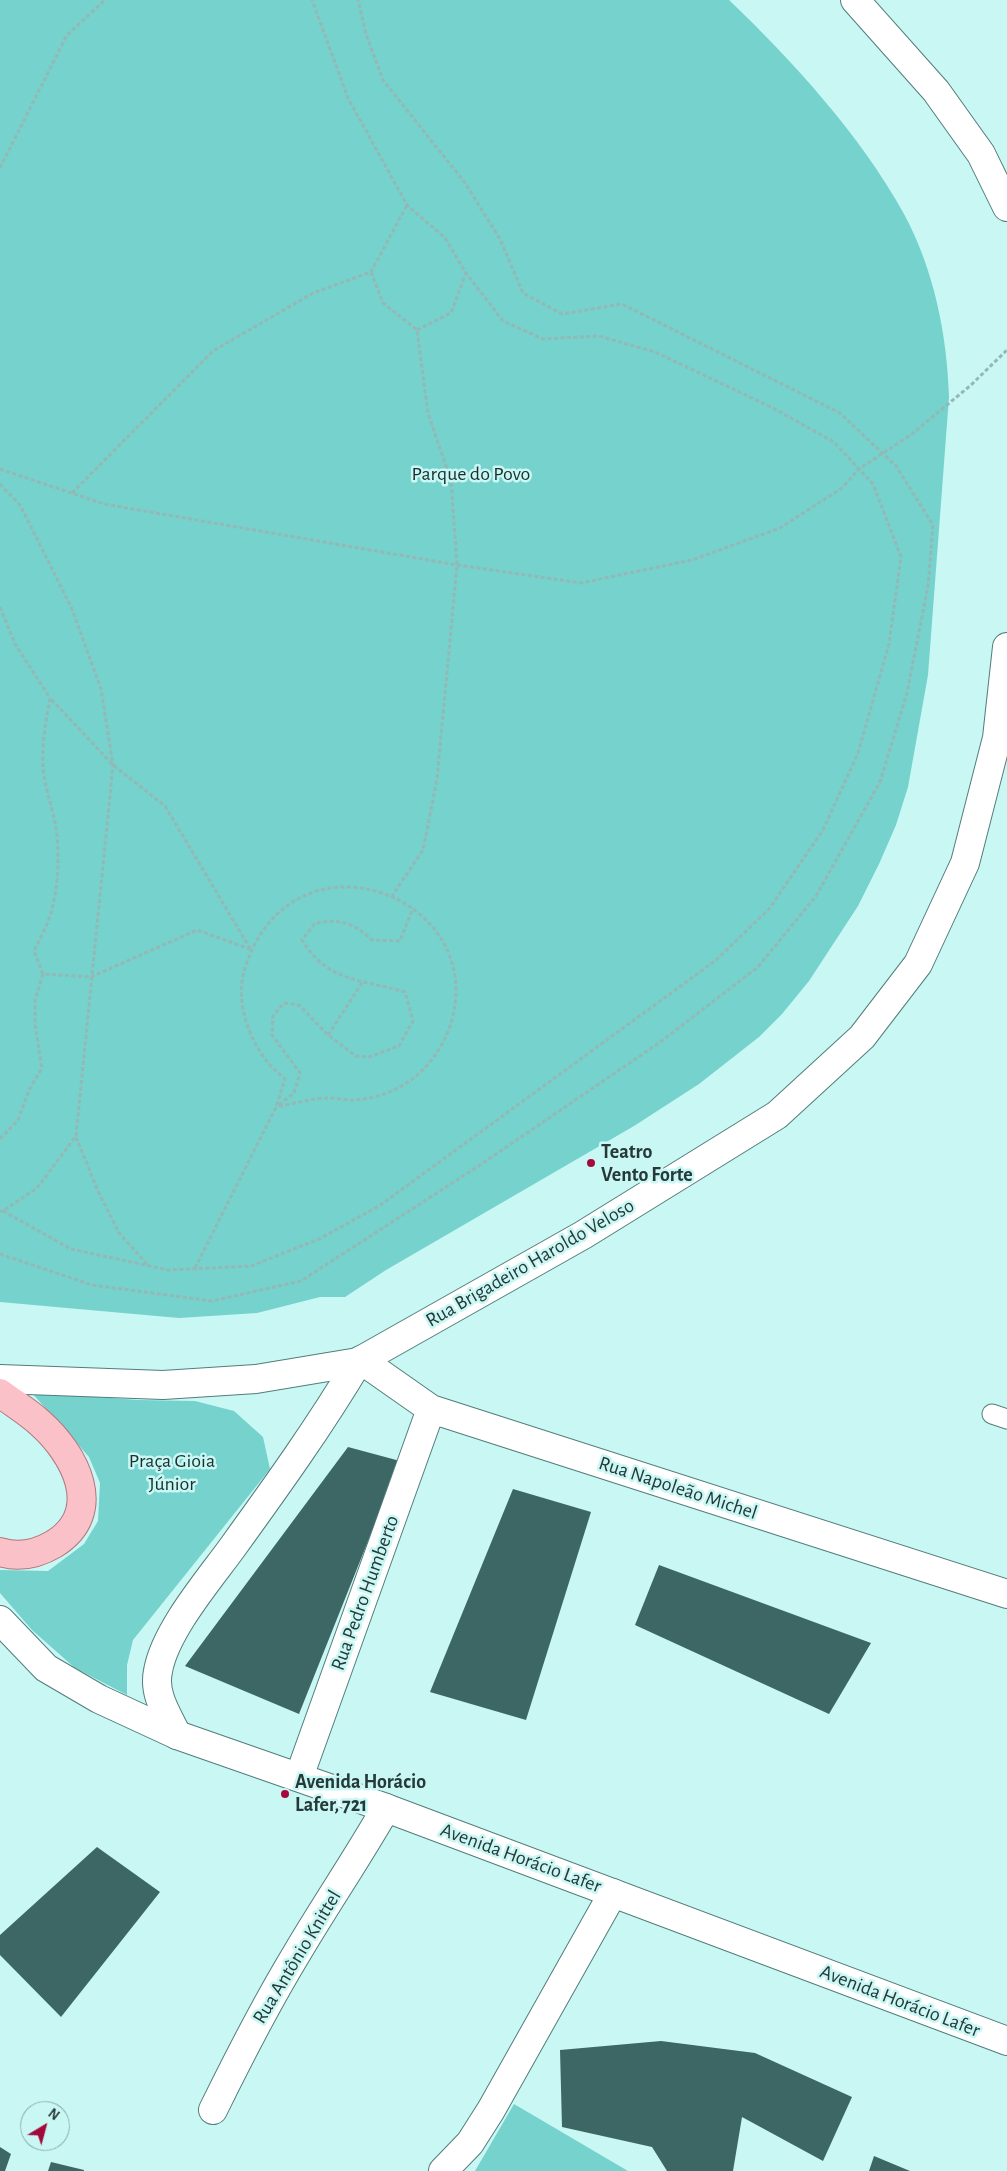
<!DOCTYPE html>
<meta charset="utf-8">
<style>
body{margin:0}
#map{position:relative;width:1007px;height:2171px;overflow:hidden;background:#c8f7f4;font-family:"Alegreya Sans",sans-serif}
canvas{display:block}
.north{position:absolute;left:20px;top:2101px;width:50px;height:50px;box-sizing:border-box;background:#c8f7f4;border:1px solid #87aba8;border-radius:50%;rotate:37deg;font-size:14px;font-weight:700;line-height:20px;text-align:center;color:#263837}
.north::after{content:'';display:block;margin:auto;width:18px;height:22px;background:#a4093c;clip-path:polygon(50% 0,100% 100%,50% 72%,0 100%)}
</style>
<div id="map">
<canvas width="1007" height="2171"></canvas>
<div class="north">N</div>
</div>
<script>
const ctx = document.querySelector('canvas').getContext('2d');
ctx.lineJoin = 'round';
function fillPath(path, color) {
  ctx.fillStyle = color;
  ctx.fill(path, 'evenodd');
}
function trace(path, color, width, dash) {
  ctx.strokeStyle = color;
  ctx.lineWidth = width;
  ctx.lineCap = dash ? 'butt' : 'round';
  ctx.setLineDash(dash || []);
  ctx.stroke(path);
}
function label(font, color, halo, rows, align = 'center') {
  ctx.font = font + ' "Alegreya Sans",sans-serif';
  ctx.lineWidth = 5;
  ctx.setLineDash([]);
  ctx.textBaseline = 'middle';
  ctx.strokeStyle = halo;
  ctx.fillStyle = color;
  for (const [text, x, y, turn = 0] of rows) {
    ctx.save();
    ctx.translate(x, y);
    ctx.rotate((+turn || 0) * Math.PI / 180);
    ctx.textAlign = isNaN(turn) ? turn : align;
    if (halo) ctx.strokeText(text, 0, 0);
    ctx.fillText(text, 0, 0);
    ctx.restore();
  }
}
fillPath(new Path2D(`
 M0,0H729C792,60 862,137 904,214C934,270 947,334 949,397L928,675L908,787L896,825L879,864L858,906L809,981L782,1014L759,1037L699,1084L634,1126L386,1270L345,1297H320L257,1313L179,1318L0,1302Z
 M31,1392L138,1400L195,1401L234,1411L263,1437L270,1469L133,1640L127,1665V1695L75,1668L32,1630L0,1593V1570L48,1571L84,1544L98,1521L100,1483L89,1457Z
 M514,2104L628,2171H475Z`), '#75d2cd');
fillPath(new Path2D(`
 M348,1447L400,1461L299,1714L185,1666Z
 M513,1489L591,1512L526,1720L430,1692Z
 M659,1565L871,1643L829,1714L635,1625Z
 M97,1847L160,1892L61,2017L0,1955V1935Z
 M661,2041L755,2053L852,2097L823,2161L742,2117L733,2171H667L652,2147L562,2127L560,2050Z
 M0,2147L11,2154L5,2171H0Z
 M874,2156L910,2171H869Z
 M51,2162L84,2170V2171H48Z`), '#3c6765');
const lane = new Path2D(`
 M992,1414L1007,1419`);
const street = new Path2D(`
 M361,1360L431,1409L1007,1594
 M177,1735C167,1714 153,1694 158,1671C165,1631 208,1581 232,1548C276,1487 320,1426 358,1362
 M299,1777L431,1409
 M213,2110C239,2057 266,2004 297,1953C326,1904 358,1857 386,1808
 M443,2171L470,2143L491,2110L613,1893`);
const secondary = new Path2D(`
 M855,0L936,91L981,154L1007,207
 M0,1379L163,1385L256,1379L358,1362L583,1235L777,1115L862,1037L918,964L965,863L997,738L1007,647
 M0,1620L46,1668L99,1699L177,1735L386,1808L1007,2041`);
const primary = new Path2D(`
 M0,1393C13,1403 28,1412 40,1423C75,1454 106,1512 54,1544C37,1554 19,1558 0,1552`);
trace(lane, '#527d7b', 21);
trace(street, '#527d7b', 30);
trace(secondary, '#527d7b', 30);
trace(primary, '#ad777e', 30);
trace(new Path2D(`
 M0,168L67,35L105,0
 M371,272L383,303L417,330L428,413L451,481L457,565L437,779L423,850L392,896
 M417,330L451,313L466,273
 M0,469L104,504L457,565L581,583L692,560L780,528L842,488L859,469L912,434L971,385L1007,350
 M0,484L20,505L72,609L101,689L113,765L76,1136L37,1188L3,1211H0
 M72,493L213,351L313,293L371,272L407,205
 M0,607L15,644L50,698
 M43,974L34,951C40,939 47,926 51,913C59,884 60,851 55,822C51,803 44,785 43,766C42,743 46,720 50,698L113,765L165,806L251,950
 M328,1035L362,983
 M279,1105L294,1093L300,1073L272,1035L273,1016L284,1003L299,1005L328,1035L356,1056L369,1057L399,1046L413,1021L405,992C362,979 328,983 302,940L315,923C340,919 353,922 372,940L400,941L413,908
 M76,1137L98,1191L119,1233L148,1265
 M0,1139L18,1120L29,1090L42,1068L35,1025V1000L43,974L91,977L197,930L250,949
 M3,1211L71,1249L168,1270L251,1266L319,1239L379,1206L715,961L769,909L823,830L858,753L889,644L901,557L873,484L834,442L771,407L655,352L599,336L543,339L503,321L466,273L445,238L407,205L348,98L312,0
 M0,1254L92,1285L212,1301L301,1281L477,1167L659,1043L758,967L816,896L880,782L907,693L928,586L933,525L896,466L840,413L622,304L562,314L523,293L500,239L465,183L383,80L366,34L358,0
 M195,1268L276,1107L285,1079C278,1073 271,1067 266,1060C247,1035 235,999 245,968C292,820 493,896 450,1026C441,1052 423,1075 398,1088C384,1095 367,1100 351,1100C344,1100 336,1098 329,1098C312,1098 293,1104 276,1107`), '#93b8b6', 3, [4, 2.5]);
trace(lane, '#fff', 19);
trace(street, '#fff', 28);
trace(secondary, '#fff', 28);
trace(primary, '#fac2c8', 28);
for (const [x, y, r, color] of [
 [591,1163,5,"#a4093c"],
 [285,1794,5,"#a4093c"]
]) {
  const dot = new Path2D();
  dot.arc(x, y, r, 0, 2 * Math.PI);
  ctx.fillStyle = color;
  ctx.fill(dot);
  trace(dot, '#c8f7f4', 2);
}
label('20px', '#1a302e', '#c8f7f4', [
 ["Parque do Povo",471,474],
 ["Praça Gioia",172,1461],
 ["Júnior",172,1484]
]);
label('bold 20px', '#263837', '#c8f7f4', [
 ["Teatro",601,1152],
 ["Vento Forte",601,1175],
 ["Avenida Horácio",295,1782],
 ["Lafer, 721",295,1805]
], 'left');
label('20px', '#263837', '#c8f7f4', [
 ["Rua Brigadeiro Haroldo Veloso",530,1263,-30],
 ["Rua Napoleão Michel",678,1488,18],
 ["Rua Pedro Humberto",365,1593,-70],
 ["Avenida Horácio Lafer",521,1858,20],
 ["Rua Antônio Knittel",297,1957,-59],
 ["Avenida Horácio Lafer",900,2001,21]
]);
</script>
